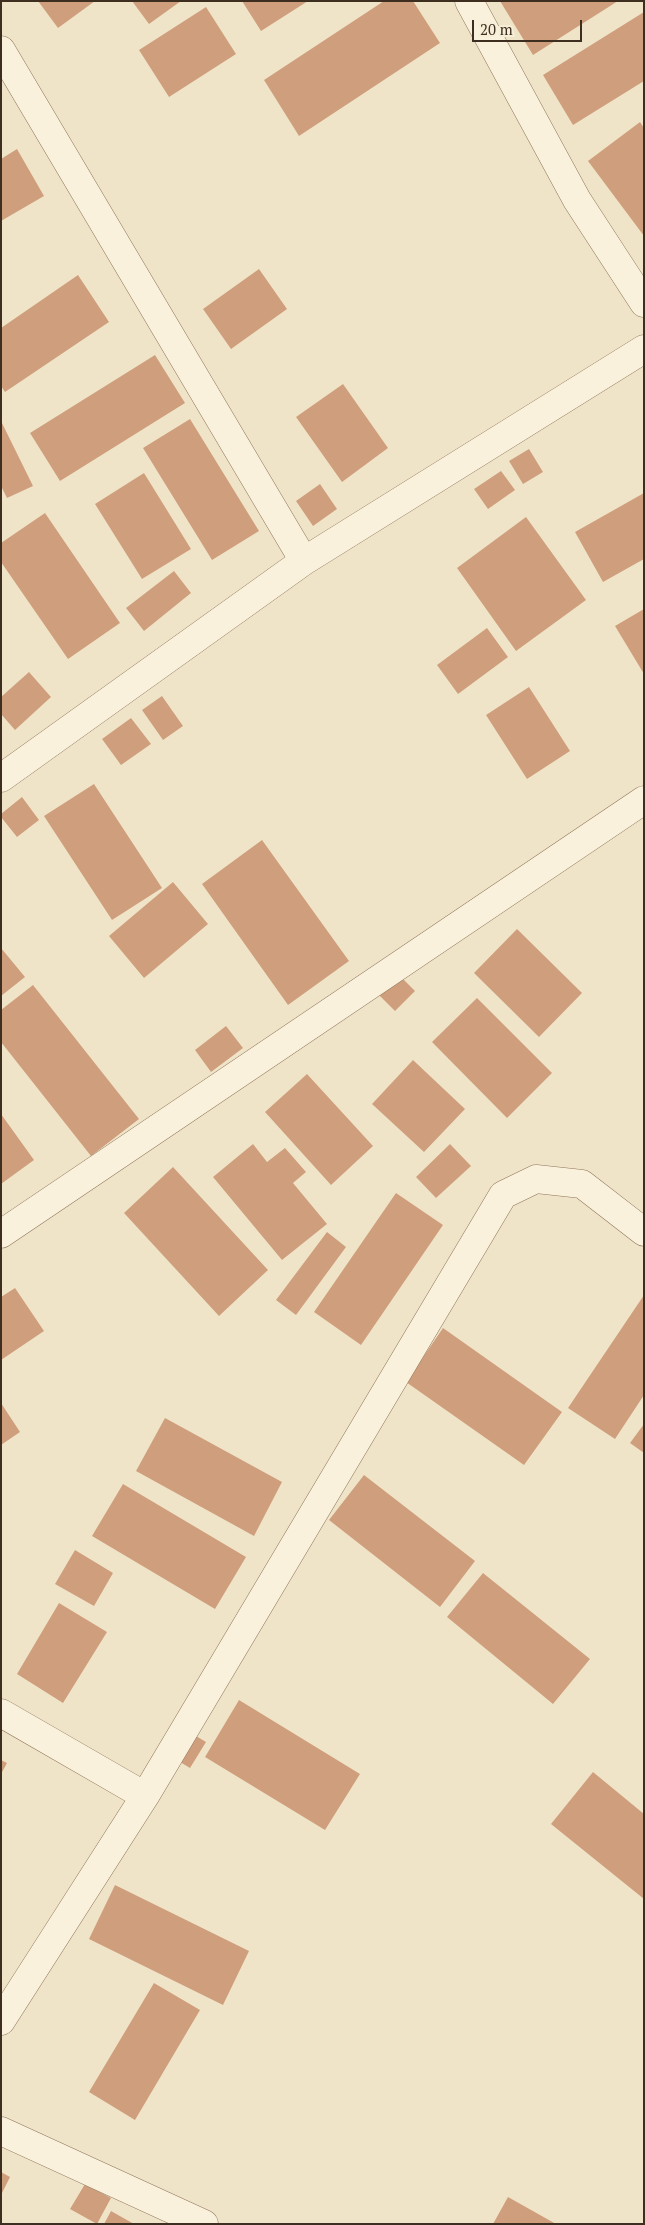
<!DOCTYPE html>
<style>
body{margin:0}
#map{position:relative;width:645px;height:2225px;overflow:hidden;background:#f0e4c8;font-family:"PT Serif",serif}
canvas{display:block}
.frame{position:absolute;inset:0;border:2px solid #3d2e20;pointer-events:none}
.scale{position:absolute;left:472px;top:20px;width:110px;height:22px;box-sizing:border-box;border:2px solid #3d2e20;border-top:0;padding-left:6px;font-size:15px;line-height:18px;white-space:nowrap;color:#3d2e20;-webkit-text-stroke:4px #f7eed8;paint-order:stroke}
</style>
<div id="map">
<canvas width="645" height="2225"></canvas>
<div class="frame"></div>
<div class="scale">20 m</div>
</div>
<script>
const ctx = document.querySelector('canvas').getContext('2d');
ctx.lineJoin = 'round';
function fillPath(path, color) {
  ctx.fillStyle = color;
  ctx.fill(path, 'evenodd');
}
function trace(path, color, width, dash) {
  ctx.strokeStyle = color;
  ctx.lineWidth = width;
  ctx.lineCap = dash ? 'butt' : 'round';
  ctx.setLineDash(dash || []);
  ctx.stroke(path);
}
fillPath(new Path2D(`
 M38,1H95L58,28Z
 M132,1H181L149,24Z
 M242,1H308L261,31Z
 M384,1H413L440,43L299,136L264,80Z
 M500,1H618L533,55Z
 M206,7L236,54L169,97L139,50Z
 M644,12V81L573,125L543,75Z
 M640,122L644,128V236L588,161Z
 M17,149L44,196L1,221V159Z
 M259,269L287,309L231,349L203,309Z
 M78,275L109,322L5,392L1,386V328Z
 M155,355L185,403L60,481L30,433Z
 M343,384L388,448L342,482L296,417Z
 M190,419L259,531L212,560L143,448Z
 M1,421L33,486L7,498L1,486Z
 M529,449L543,472L523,484L509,461Z
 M501,471L515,490L488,509L474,489Z
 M144,473L191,549L142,579L95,504Z
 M320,484L337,509L313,526L296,501Z
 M644,493V559L603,582L575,532Z
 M45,513L120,623L68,659L1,562V543Z
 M526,517L586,600L516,651L457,568Z
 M174,571L191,593L144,631L126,608Z
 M644,609V674L615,626Z
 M487,628L508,657L458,694L437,665Z
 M29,672L51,697L15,730L1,714V697Z
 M529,687L570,751L527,779L486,715Z
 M162,696L183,726L163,740L142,710Z
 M131,718L151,744L121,765L102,739Z
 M94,784L162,888L112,920L44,816Z
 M22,797L39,820L17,837L1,817V814Z
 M262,840L349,961L288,1005L202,884Z
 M173,882L208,924L144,978L109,936Z
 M517,929L582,993L539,1037L474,973Z
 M1,948L25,977L1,996Z
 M399,975L415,991L395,1011L379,995Z
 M33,985L139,1119L91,1156L1,1042V1010Z
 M477,998L552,1073L507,1118L432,1042Z
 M226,1026L243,1048L211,1072L195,1050Z
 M413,1060L465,1109L424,1152L372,1104Z
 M307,1074L373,1146L331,1185L265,1112Z
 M1,1114L34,1160L1,1184Z
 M253,1144L267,1162L285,1148L306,1172L293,1183L327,1224L282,1260L213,1177Z
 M450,1144L471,1166L436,1198L416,1177Z
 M173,1167L268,1270L219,1316L124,1213Z
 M396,1193L443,1225L361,1345L314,1312Z
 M327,1232L346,1247L296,1315L276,1300Z
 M15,1288L44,1331L1,1360V1297Z
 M644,1295V1395L615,1439L568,1408Z
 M443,1328L562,1412L524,1465L406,1382Z
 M1,1403L20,1432L1,1445Z
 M165,1418L282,1482L254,1536L136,1471Z
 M644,1424V1453L630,1443Z
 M364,1475L475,1561L440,1607L329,1520Z
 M123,1484L246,1557L215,1609L92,1536Z
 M75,1550L113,1573L94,1606L55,1584Z
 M483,1573L590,1659L553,1704L447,1617Z
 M59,1603L107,1632L63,1703L17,1674Z
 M239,1700L360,1774L325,1830L205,1757Z
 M191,1733L206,1742L190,1768L175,1759Z
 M1,1760L7,1763L1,1774Z
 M593,1772L644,1814V1899L551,1824Z
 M115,1885L249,1951L223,2005L89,1939Z
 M154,1983L200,2010L135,2120L89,2092Z
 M1,2172L10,2177L1,2195Z
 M85,2184L111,2198L97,2224L70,2209Z
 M508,2197L556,2224H493Z
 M111,2211L134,2224H104Z`), '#cf9f7d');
const minor = new Path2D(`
 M469,1L577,200L644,303
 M1,50L304,561
 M1,778L304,561L644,349
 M1,1234L644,800
 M1,1713L145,1796
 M1,2021L145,1796L503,1195L536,1179L582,1184L644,1232
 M1,2131L204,2224`);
trace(minor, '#8d765c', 29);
trace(minor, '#faf1dc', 28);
</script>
